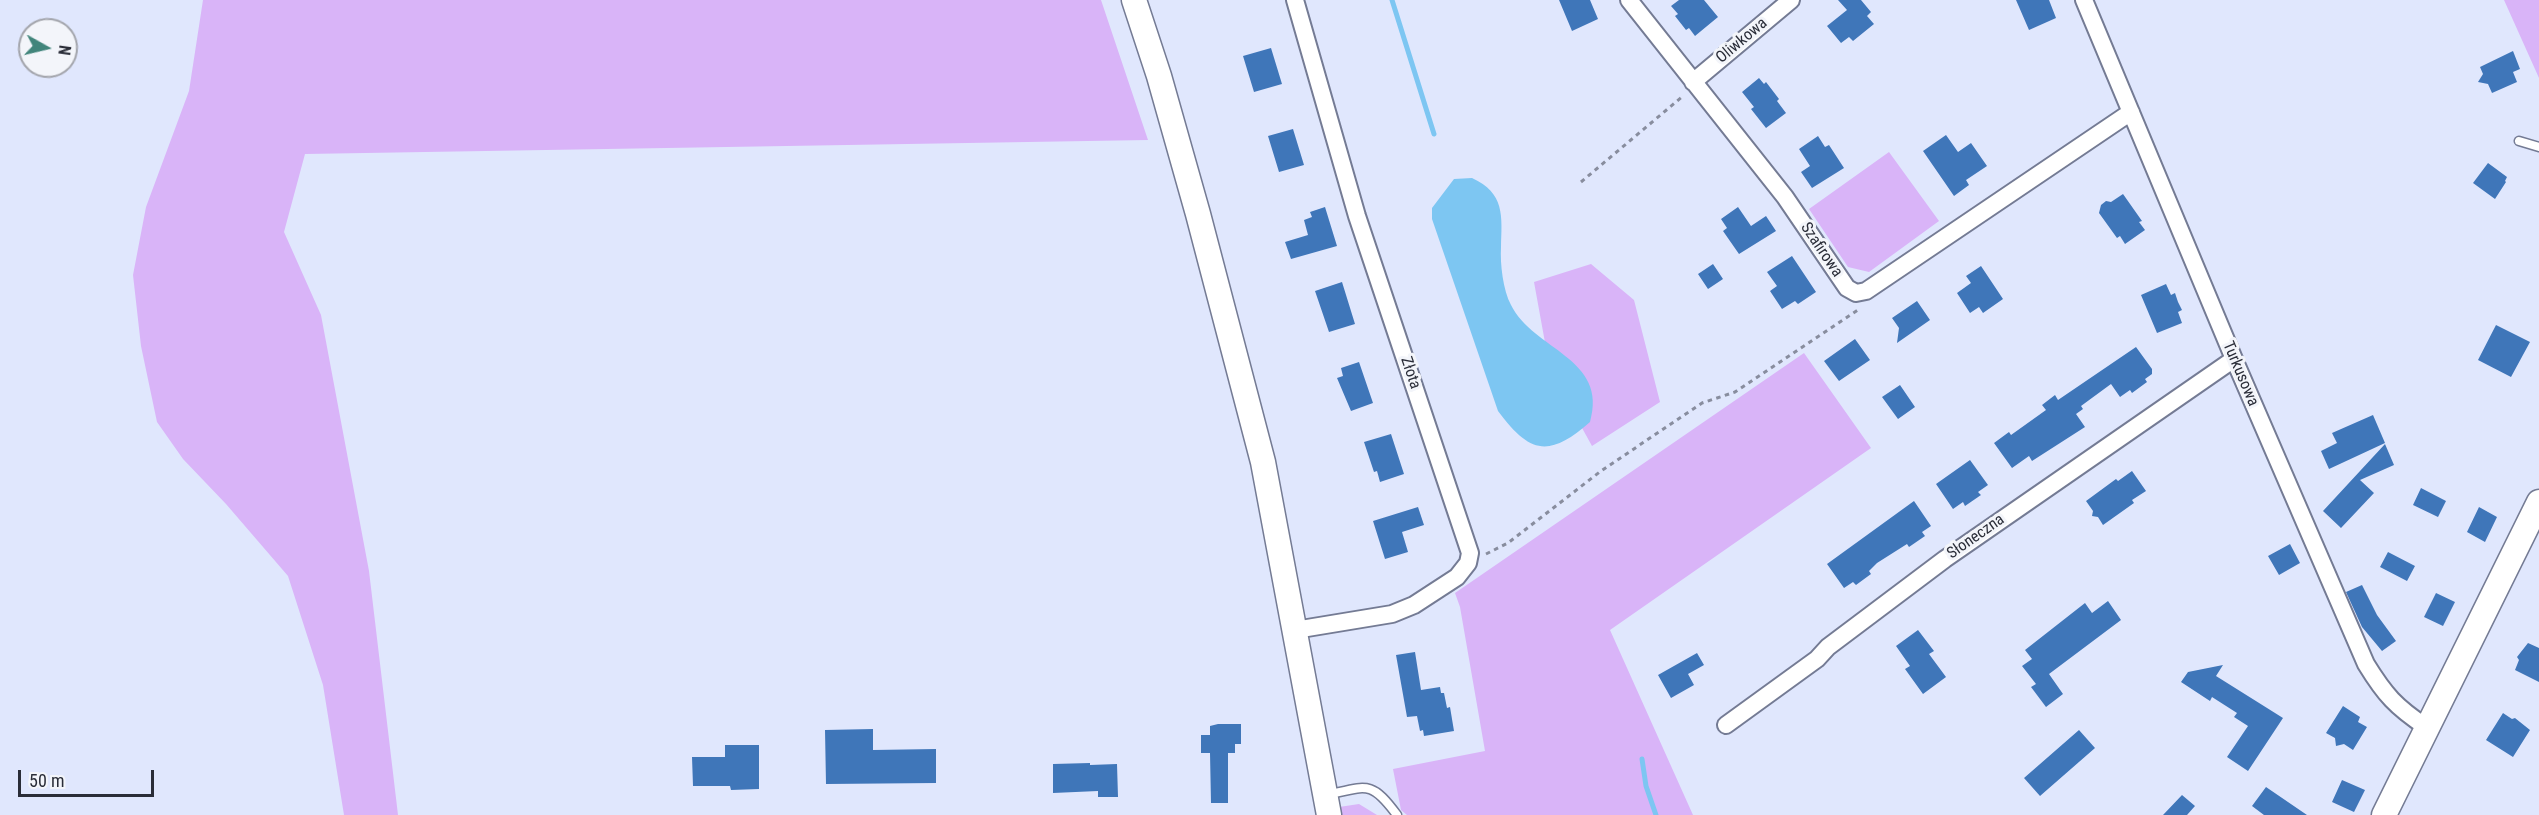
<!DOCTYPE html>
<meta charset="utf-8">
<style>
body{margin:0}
#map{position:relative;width:2539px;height:815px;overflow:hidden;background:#e0e7fd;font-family:"Roboto Condensed",sans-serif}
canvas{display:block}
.north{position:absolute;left:18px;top:18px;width:60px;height:60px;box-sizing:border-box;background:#f3f5fa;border:2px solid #a3a5ac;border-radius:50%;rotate:98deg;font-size:16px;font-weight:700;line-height:24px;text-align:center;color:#2a2d38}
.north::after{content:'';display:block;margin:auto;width:21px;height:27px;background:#41857b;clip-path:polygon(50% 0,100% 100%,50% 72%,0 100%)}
.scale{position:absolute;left:18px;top:770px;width:136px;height:27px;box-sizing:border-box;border:3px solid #2a2d38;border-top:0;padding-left:8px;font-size:18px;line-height:21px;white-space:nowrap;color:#2a2d38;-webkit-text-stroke:4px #f3f5fa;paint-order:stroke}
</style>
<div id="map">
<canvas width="2539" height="815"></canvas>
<div class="north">N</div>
<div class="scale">50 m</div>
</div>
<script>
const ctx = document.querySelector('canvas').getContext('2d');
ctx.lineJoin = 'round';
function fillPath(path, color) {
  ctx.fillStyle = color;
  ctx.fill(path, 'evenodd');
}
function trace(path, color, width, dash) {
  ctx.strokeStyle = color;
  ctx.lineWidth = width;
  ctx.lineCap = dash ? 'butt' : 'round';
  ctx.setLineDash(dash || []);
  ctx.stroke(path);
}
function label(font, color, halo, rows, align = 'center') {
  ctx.font = font + ' "Roboto Condensed",sans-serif';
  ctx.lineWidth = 6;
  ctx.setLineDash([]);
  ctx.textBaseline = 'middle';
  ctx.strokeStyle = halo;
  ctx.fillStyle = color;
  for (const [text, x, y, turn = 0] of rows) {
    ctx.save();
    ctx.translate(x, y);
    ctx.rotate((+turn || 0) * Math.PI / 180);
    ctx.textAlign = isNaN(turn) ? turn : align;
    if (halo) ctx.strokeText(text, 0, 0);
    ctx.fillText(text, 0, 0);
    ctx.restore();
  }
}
fillPath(new Path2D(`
 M203,0H1101L1148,140L305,154L284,232L321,315L369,571L398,815H344L323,685L288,576L226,504L183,459L157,422L141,346L133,275L146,207L189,91Z
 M2504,0H2539V78Z
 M1889,152L1939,221L1869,272L1848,267L1809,209Z
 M1591,264L1634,300L1660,402L1592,446L1550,370L1534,282Z
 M1804,353L1871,448L1610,630L1693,815H1407L1401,810L1393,769L1485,751L1460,607L1455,593Z
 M1359,804L1377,815H1340L1339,807Z`), '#d9b4f8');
fillPath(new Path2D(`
 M1472,178C1505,193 1502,216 1501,247C1500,264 1503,290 1511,305C1533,350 1609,358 1590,422C1549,458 1530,454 1498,411L1432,219V208L1454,179Z`), '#7dc6f2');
trace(new Path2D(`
 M1392,0L1434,134
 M1642,759L1646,786L1656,815`), '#7dc6f2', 5);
fillPath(new Path2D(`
 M1559,0H1590L1598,19L1572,31Z
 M1679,0H1704L1718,17L1695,36L1689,28L1686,30L1675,16L1678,14L1671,6Z
 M1838,0H1861L1871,12L1867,16L1874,24L1853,41L1849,37L1841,43L1827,26L1847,10Z
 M2016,0H2049L2056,18L2029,30Z
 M1271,48L1282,84L1254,92L1243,56Z
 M2513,51L2520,69L2513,72L2517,82L2492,93L2488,84L2478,82L2483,74L2480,67Z
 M1759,78L1764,84L1766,82L1779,99L1777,101L1786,113L1766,128L1751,109L1754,107L1742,92Z
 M1293,129L1304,165L1279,172L1268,136Z
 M1946,135L1958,152L1971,143L1987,166L1966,180L1969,185L1954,196L1923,151Z
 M1818,136L1825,147L1829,145L1844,168L1812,188L1801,172L1810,166L1799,149Z
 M2488,163L2507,177L2505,181L2506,182L2495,199L2473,183Z
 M2123,194L2142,221L2139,222L2145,230L2125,244L2120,236L2117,238L2099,213L2101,205L2106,201L2111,202Z
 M1325,207L1337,246L1291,259L1285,242L1308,235L1304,220L1312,217L1310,212Z
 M1738,207L1751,226L1766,216L1776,231L1739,254L1723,231L1727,228L1721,219Z
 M1792,256L1816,292L1798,304L1795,301L1782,309L1770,291L1777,286L1767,272Z
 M1713,264L1723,279L1708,289L1698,274Z
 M1981,266L2003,299L1983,313L1979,307L1970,313L1957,293L1971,283L1966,276Z
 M1342,282L1355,324L1329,332L1315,291Z
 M2166,284L2171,295L2175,293L2178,302L2182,310L2178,312L2182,323L2157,333L2141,295Z
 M1917,301L1930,320L1897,343L1899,328L1892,318Z
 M2496,325L2530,342L2511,377L2478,360Z
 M1855,339L1870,360L1839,381L1824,361Z
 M2136,347L2152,369V374L2145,379L2147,382L2132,393L2130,390L2120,397L2111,384L2081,406L2083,409L2076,414L2085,427L2032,461L2029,456L2012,468L1994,443L2009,432L2011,435L2046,410L2042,405L2055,395L2058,400Z
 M1359,362L1373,403L1351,411L1337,378L1343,376L1341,368Z
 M1900,385L1915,407L1898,419L1882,397Z
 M2373,415L2385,443L2329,469L2321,451L2337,443L2332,433Z
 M1391,434L1404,474L1380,482L1377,471L1374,472L1364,442Z
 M2385,444L2394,465L2360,480L2374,493L2341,528L2323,511Z
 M1970,460L1988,485L1978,492L1981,495L1965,506L1963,502L1953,509L1936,484Z
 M2132,471L2146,491L2132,500L2134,503L2103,525L2098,517L2092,516L2093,511L2086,501L2116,479L2118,481Z
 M2421,488L2446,501L2438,517L2413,505Z
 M1914,501L1931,526L1922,532L1925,536L1909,547L1907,544L1877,563L1869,571L1871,574L1856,585L1853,582L1844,588L1827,564Z
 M1418,507L1424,525L1402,532L1408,552L1385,559L1373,521Z
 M2479,507L2497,517L2485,542L2467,532Z
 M2290,544L2300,563L2279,575L2268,556Z
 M2388,552L2415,566L2407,581L2380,567Z
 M2362,585L2377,615L2396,641L2382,651L2362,627L2346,592Z
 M2436,593L2455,602L2443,626L2424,617Z
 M2108,601L2121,620L2049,674L2063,694L2046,707L2031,687L2036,684L2022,666L2032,659L2025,650L2085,603L2092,613Z
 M1918,630L1934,651L1929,654L1946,677L1923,694L1905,669L1910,666L1896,646Z
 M2528,643L2539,648V682L2515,670L2519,660L2517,657Z
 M1415,652L1421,690L1440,687L1441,693H1444L1447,708L1450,707L1454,731L1424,736L1423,730L1420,731L1417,716L1407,717L1396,655Z
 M1697,653L1704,665L1688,674L1694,685L1671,698L1658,675Z
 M2223,665L2216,676L2283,718L2248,771L2227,757L2248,726L2234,717L2237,713L2212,697L2210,701L2181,682L2188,672Z
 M2343,706L2360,717L2358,722L2367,727L2353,750L2344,744L2336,746L2335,738L2326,733Z
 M2503,713L2512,719L2515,718L2530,730L2513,757L2486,740Z
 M1218,724H1241V744H1235V753H1228V803H1211L1210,753H1201V735H1210V726Z
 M873,729V750L936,749V783L826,784L825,730Z
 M2079,730L2095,748L2040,796L2024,778Z
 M725,745H759V789L731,790L730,786H693L692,757H725Z
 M1090,763V765L1117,764L1118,797H1098V791L1053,793V764Z
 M2342,780L2365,790L2354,812L2332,802Z
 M2266,787L2307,815H2264L2252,806Z
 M2182,795L2195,806L2187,815H2163Z`), '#3f76b9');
const lane = new Path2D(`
 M2519,141L2539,147
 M1327,795C1367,786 1371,780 1397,815`);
const street = new Path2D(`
 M1295,0L1357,216L1470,553L1468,563L1457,577L1414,605L1392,614L1295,630
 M1629,0L1785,197L1847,288L1856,293L1866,291L2131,112
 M2084,0L2234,359L2366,664C2385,695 2396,707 2426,727
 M1693,82L1791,0
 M1726,725L1817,659L1828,647L1945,559L2234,359`);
const secondary = new Path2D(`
 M1134,0L1159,76L1198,214L1263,462L1329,815
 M2384,815L2539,502`);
trace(lane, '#747b94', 11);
trace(street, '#747b94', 20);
trace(secondary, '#747b94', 27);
trace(new Path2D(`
 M1581,182L1683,96
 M1486,554L1508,543L1601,471L1702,403L1735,392L1858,310`), '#888d9e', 3, [4.5, 4.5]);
trace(lane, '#fff', 8);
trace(street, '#fff', 16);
trace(secondary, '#fff', 24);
label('16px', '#2a2d38', '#f3f5fa', [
 ["Oliwkowa",1742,41,-40],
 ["Szafirowa",1821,250,56],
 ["Złota",1410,373,71],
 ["Turkusowa",2240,374,67],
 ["Słoneczna",1976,537,-35]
]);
</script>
